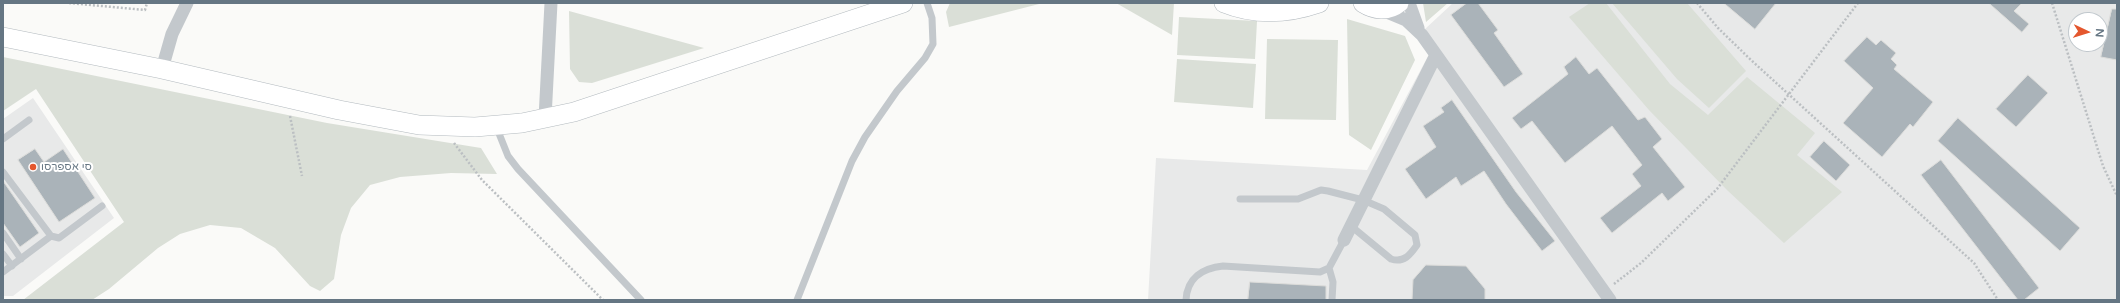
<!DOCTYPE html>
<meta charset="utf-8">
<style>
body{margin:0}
#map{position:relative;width:2120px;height:303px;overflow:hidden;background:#fafaf8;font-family:"Varela Round",sans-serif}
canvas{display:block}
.frame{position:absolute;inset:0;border:4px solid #657683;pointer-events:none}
.north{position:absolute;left:2068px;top:12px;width:40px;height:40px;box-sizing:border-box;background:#fff;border:1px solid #c1c8cd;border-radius:50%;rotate:94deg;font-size:11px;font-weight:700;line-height:16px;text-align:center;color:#657683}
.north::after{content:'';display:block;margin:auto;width:14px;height:18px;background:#e4572e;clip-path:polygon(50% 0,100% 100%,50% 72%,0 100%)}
</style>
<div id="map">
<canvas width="2120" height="303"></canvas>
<div class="frame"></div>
<div class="north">N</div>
</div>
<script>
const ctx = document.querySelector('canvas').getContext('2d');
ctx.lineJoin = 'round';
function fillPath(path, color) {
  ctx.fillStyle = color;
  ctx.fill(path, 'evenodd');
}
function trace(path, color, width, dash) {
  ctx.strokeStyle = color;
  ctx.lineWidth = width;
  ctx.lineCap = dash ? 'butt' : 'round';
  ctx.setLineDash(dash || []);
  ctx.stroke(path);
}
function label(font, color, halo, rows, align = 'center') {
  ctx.font = font + ' "Varela Round","Noto Sans Hebrew",sans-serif';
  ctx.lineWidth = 4;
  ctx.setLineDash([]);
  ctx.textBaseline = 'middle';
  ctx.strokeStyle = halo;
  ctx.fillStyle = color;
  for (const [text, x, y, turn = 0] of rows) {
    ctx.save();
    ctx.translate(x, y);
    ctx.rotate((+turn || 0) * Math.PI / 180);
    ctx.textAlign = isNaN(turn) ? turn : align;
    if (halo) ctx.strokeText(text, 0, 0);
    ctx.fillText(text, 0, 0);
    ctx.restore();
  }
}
fillPath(new Path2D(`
 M1453,3H2117V300H1148L1156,158L1367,170L1434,45L1425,29ZM2076,20H2100V44H2076Z
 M33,98L114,218L13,296H3V119Z`), '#e8e9e9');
fillPath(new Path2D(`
 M950,3H1043L949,27L946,12Z
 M1116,3H1174L1172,35Z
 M1423,3H1448L1426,22Z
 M1590,3H1606L1670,84L1708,115L1747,77L1815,133L1797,155L1842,192L1784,243L1727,190L1649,110L1569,17Z
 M1612,3H1687L1746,71L1709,108L1677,79Z
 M569,11L704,48L592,83L579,82L570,69Z
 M1179,17L1257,21L1255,59L1177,55Z
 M1347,19L1405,36L1415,60L1371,150L1349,135Z
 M1267,39L1338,40L1336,120L1265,119Z
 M3,57L327,123L481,148L497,174L451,173L400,177L370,185L351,208L341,235L334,279L320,291L310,286L275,248L241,228L210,225L180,234L158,248L109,289L92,300H23L124,222L36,89L3,111Z
 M1177,59L1256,64L1253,108L1174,102Z`), '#dadfd7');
const building = new Path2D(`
 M1467,3H1478L1498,30L1494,33L1523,74L1504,87L1451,15Z
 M1724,3H1776L1755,29Z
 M1989,3H2022L2014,11L2029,24L2022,32Z
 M2112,9H2117V60L2101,57Z
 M1867,37L1876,45L1881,40L1896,53L1891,59L1897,65L1894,69L1933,102L1913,127L1910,124L1882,157L1843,123L1873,88L1844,61Z
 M1576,57L1589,74L1597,68L1638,120L1645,117L1662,139L1653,147L1685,187L1668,201L1662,193L1612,233L1600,218L1641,186L1632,174L1642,165L1612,126L1565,163L1532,121L1521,129L1512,118L1568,74L1564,67Z
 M2028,75L2048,93L2016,127L1996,109Z
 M1452,100L1516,192L1555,241L1542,251L1506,204L1484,171L1461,186L1456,177L1426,199L1405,169L1436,147L1423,126L1444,112L1441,108Z
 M1958,118L2080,228L2060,251L1938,141Z
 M1824,141L1850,165L1836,181L1810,157Z
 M35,149L44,162L63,149L95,198L59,222L18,160Z
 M1941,160L2039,288L2024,300H2018L1921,175Z
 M3,181L39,233L20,247L3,223Z
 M1426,265L1466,266L1485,289V300H1412L1413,280Z
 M1250,282L1326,286V300H1248Z`);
fillPath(building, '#aab3b9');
trace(building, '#dcdcda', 1);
const secondary = new Path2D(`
 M1224,3C1256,16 1287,14 1319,3
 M1363,3C1374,10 1388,12 1399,3
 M3,37L162,69L339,110L419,125L475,127L522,123L574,112L903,3`);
trace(secondary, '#b3babf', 20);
trace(new Path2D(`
 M69,3L145,10L147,3
 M1697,3L1718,28L1751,60L1974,263L1998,300
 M2052,3L2103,166L2117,196
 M290,116L302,176
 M454,143L482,180L603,300
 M1614,284L1641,263L1717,189L1858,3`), '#bbbfc2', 2.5, [2, 2]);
trace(new Path2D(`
 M496,126L508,156L518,169L641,300
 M3,139L29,120
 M3,172L51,236L3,272
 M1240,199H1298L1321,190L1328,191L1363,200L1384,209L1415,235L1417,245C1410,255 1404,263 1391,259L1351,226
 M3,233L21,259
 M51,236L59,238L102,206
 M3,254L12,266
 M1329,268L1333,282L1332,300
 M797,300L852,161L865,137L897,91L925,58L933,44L932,18L927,3
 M1186,300C1187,278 1203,268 1223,266L1320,272L1329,268L1344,240`), '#c3c8cc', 7);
trace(new Path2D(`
 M1409,3L1418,28
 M1382,10L1406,20L1422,35L1610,300
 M162,69L172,34L187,3
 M545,118L551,3
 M1344,240L1436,55`), '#c3c8cc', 13);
trace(secondary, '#fff', 19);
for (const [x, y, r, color] of [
 [33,167,4,"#e4572e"]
]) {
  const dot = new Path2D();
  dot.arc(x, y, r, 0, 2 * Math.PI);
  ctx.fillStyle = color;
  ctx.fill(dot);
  trace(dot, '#fff', 1.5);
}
label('11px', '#657683', '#fff', [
 ["סי אספרסו",41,167]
], 'left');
</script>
